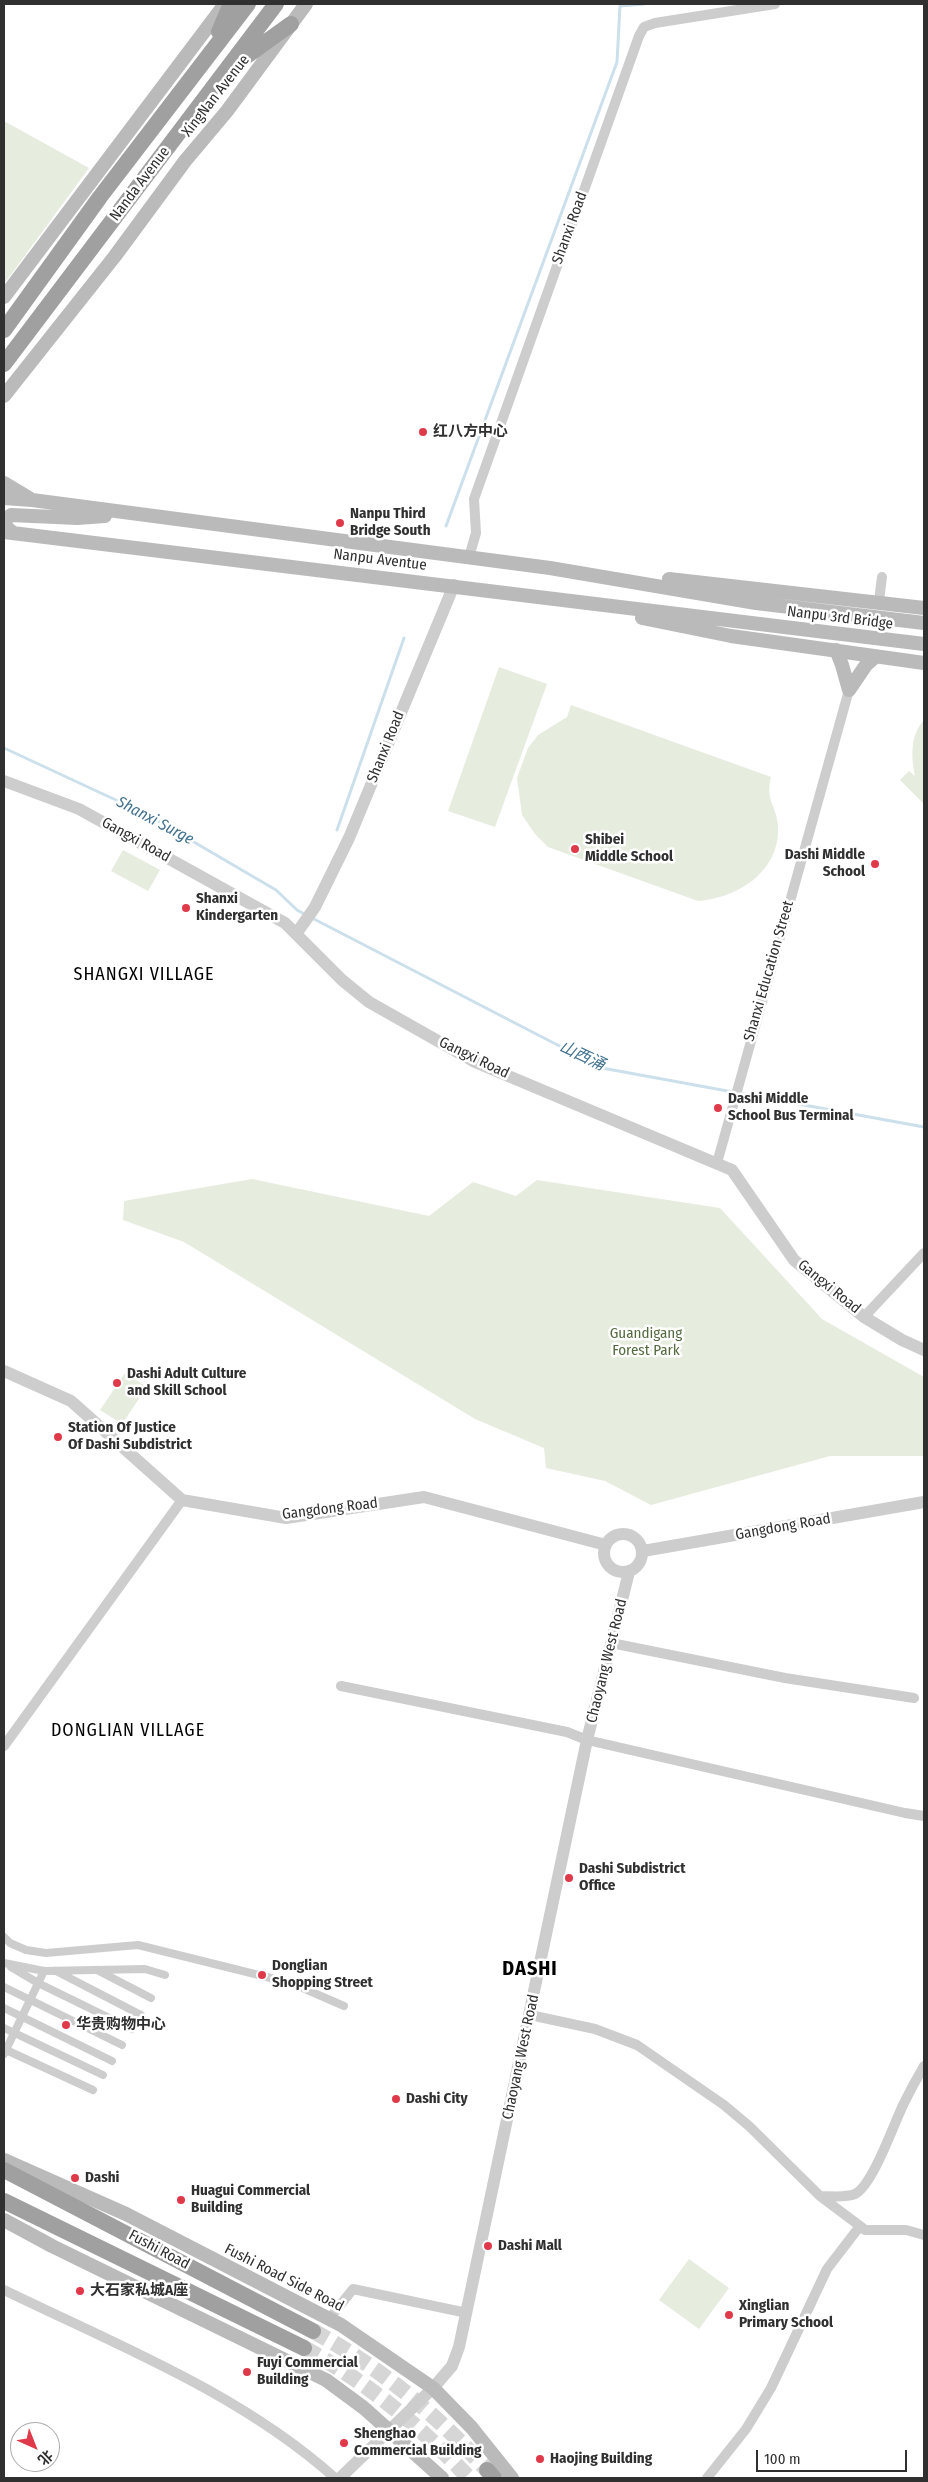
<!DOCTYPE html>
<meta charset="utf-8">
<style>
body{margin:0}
#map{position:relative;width:928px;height:2482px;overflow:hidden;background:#fff;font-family:"Fira Sans Condensed","Noto Sans SC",sans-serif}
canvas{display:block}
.frame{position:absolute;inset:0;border:5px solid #303030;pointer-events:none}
.north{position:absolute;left:10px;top:2422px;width:50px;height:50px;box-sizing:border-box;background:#fff;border:1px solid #acacac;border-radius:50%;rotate:136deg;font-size:14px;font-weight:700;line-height:20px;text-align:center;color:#303030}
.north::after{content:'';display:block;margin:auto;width:18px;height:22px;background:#de3a4a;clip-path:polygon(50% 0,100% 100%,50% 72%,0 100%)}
.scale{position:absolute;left:756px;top:2450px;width:151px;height:22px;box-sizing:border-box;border:2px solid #303030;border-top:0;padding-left:6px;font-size:15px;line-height:18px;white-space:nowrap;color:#303030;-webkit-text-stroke:4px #fff;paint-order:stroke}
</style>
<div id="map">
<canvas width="928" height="2482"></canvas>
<div class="frame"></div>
<div class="north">北</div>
<div class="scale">100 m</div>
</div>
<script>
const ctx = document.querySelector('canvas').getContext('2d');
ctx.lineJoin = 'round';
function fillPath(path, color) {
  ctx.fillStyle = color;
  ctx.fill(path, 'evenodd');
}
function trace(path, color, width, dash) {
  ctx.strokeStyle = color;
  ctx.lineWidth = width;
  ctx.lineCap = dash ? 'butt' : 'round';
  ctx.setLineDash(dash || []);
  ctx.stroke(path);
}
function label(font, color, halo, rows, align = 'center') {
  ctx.font = font + ' "Fira Sans Condensed","Noto Sans SC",sans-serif';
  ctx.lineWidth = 5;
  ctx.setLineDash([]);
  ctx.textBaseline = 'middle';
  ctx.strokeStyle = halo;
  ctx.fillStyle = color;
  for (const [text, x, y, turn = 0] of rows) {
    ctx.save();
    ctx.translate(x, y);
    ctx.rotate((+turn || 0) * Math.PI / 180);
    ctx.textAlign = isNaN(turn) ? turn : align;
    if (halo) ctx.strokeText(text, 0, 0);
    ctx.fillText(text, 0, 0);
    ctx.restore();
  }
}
fillPath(new Path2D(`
 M4,121L89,168L4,284Z
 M499,667L547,684L495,827L448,811Z
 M571,705L771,777C765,800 776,805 778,825C781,871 738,898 698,901L548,847L535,834L522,815L517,778L528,748L538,735L567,717Z
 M924,720V804L900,780L909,771L915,776C911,757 910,735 924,720Z
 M123,850L160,870L148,891L111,871Z
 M252,1179L429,1216L473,1182L516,1196L537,1180L720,1208L822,1319L924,1377V1456H830L651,1505L605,1481L546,1468L544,1448L475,1419L184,1242L123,1220L124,1201Z
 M125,1373L147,1387L122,1424L100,1410Z
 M689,2259L729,2288L699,2329L659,2300Z`), '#e6ecde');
trace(new Path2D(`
 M446,526L617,62L620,6L644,4
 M4,748L146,814L276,890L297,910L306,915
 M337,830L404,638
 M312,918L602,1068L924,1127`), '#cce0eb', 3);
trace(new Path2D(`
 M313,2331C382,2369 434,2412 487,2470
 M304,2348C367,2382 420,2426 469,2478`), '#d6d6d6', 16, [16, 8]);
trace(new Path2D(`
 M4,1937L10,1943L26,1950L46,1953L138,1945L291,1983L344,2006
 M4,1963L44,1971L145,1969L165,1975
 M11,1967L38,1983L132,2029
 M97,1970L151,1998
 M56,1971L141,2015
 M4,1987L122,2045
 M4,2008L112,2061
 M4,2028L103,2075
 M4,2049L93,2090
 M4,2054L44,1971`), '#cdcdcd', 8);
trace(new Path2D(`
 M469,557L476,533L474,499L639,36L644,27L655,23L775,4
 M879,601L882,577
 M717,1163L849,690
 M864,1317L924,1253
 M611,1643L785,1678L914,1698
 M341,1686L567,1732L587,1740L905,1813L924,1816
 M4,1746L182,1500
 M530,2015L595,2029L637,2045L724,2105L749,2126L820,2196L860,2226L865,2230H906L924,2235
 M820,2196C831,2196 845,2198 855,2194C873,2185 894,2123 904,2103C910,2091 917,2078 924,2066
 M4,2290C117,2345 240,2393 335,2478
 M329,2319L353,2289L467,2313
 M707,2478L746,2429L771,2388L827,2269L860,2226`), '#cdcdcd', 10);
trace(new Path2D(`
 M4,781L79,809L285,923L342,980L369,1002L475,1062L732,1170L794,1260L864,1317L902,1340L924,1350
 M296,934L315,907L349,838L454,585
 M4,1371L71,1401L182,1500L286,1518L424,1497L606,1545
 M604 1553a19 19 0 1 1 38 0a19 19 0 1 1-38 0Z
 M643,1551L924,1502
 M340,2478L433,2388L452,2366L459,2347L587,1740L629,1572`), '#cdcdcd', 12);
trace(new Path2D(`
 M4,297L225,4
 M4,396L115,256L185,161L227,111L306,4
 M4,483L29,498
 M4,498L32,500L550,568L756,603L924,623
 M4,532L924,644
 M12,532L7,528L4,521L11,515L77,518L105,516
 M669,579L924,608
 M642,618L731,636L924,663
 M836,650L842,665L849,690
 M849,690L866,665L875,657
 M4,2160L126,2214L341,2325L433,2388L472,2428L512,2478
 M4,2220L52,2246L326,2380L364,2408L442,2478`), '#bababa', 14);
trace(new Path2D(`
 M219,32L231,4
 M241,60L291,24
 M4,330L100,197L248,4
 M4,364L276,4
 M4,2170L313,2331
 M4,2201L304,2348
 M487,2470L494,2478`), '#a0a0a0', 16);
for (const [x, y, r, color] of [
 [423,432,5,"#de3a4a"],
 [340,523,5,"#de3a4a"],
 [575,849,5,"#de3a4a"],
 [875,864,5,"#de3a4a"],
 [186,908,5,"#de3a4a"],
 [718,1108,5,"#de3a4a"],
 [117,1383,5,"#de3a4a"],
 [58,1437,5,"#de3a4a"],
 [569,1878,5,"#de3a4a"],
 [262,1975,5,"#de3a4a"],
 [66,2025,5,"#de3a4a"],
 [396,2099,5,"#de3a4a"],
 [75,2178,5,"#de3a4a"],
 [181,2200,5,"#de3a4a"],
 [488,2246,5,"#de3a4a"],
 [80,2291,5,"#de3a4a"],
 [729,2315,5,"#de3a4a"],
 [247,2372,5,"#de3a4a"],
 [344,2443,5,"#de3a4a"],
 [540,2459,5,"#de3a4a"]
]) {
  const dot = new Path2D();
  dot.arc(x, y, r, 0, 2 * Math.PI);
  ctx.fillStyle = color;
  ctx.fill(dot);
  trace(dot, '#fff', 2);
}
label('15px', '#303030', '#fff', [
 ["XingNan Avenue",216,96,-52],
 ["Nanda Avenue",140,184,-53],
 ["Shanxi Road",570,228,-70],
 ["Nanpu Aventue",380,560,7],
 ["Nanpu 3rd Bridge",840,618,7],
 ["Shanxi Road",386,747,-68],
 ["Gangxi Road",136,840,29],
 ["Shanxi Education Street",769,971,-74],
 ["Gangxi Road",474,1058,26],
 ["Gangxi Road",829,1287,39],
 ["Gangdong Road",330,1509,-7],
 ["Gangdong Road",783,1527,-10],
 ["Chaoyang West Road",607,1661,-76],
 ["Chaoyang West Road",521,2057,-78],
 ["Fushi Road",159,2250,28],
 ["Fushi Road Side Road",284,2278,27]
]);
label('bold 15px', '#303030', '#fff', [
 ["红八方中心",433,432],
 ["Nanpu Third",350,514],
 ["Bridge South",350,531],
 ["Shibei",585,840],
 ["Middle School",585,857],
 ["Dashi Middle",865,855,"right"],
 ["School",865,872,"right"],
 ["Shanxi",196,899],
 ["Kindergarten",196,916],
 ["Dashi Middle",728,1099],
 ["School Bus Terminal",728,1116],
 ["Dashi Adult Culture",127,1374],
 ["and Skill School",127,1391],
 ["Station Of Justice",68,1428],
 ["Of Dashi Subdistrict",68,1445],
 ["Dashi Subdistrict",579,1869],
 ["Office",579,1886],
 ["Donglian",272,1966],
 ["Shopping Street",272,1983],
 ["华贵购物中心",76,2025],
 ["Dashi City",406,2099],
 ["Dashi",85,2178],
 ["Huagui Commercial",191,2191],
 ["Building",191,2208],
 ["Dashi Mall",498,2246],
 ["大石家私城A座",90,2291],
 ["Xinglian",739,2306],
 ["Primary School",739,2323],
 ["Fuyi Commercial",257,2363],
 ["Building",257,2380],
 ["Shenghao",354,2434],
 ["Commercial Building",354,2451],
 ["Haojing Building",550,2459]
], 'left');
label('15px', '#546a3f', '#fff', [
 ["Guandigang",646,1334],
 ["Forest Park",646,1351]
]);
label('italic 16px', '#41728f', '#fff', [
 ["Shanxi Surge",155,821,28],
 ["山西涌",582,1056,25]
]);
ctx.letterSpacing = '1px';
label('18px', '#000', '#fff', [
 ["SHANGXI VILLAGE",144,975],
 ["DONGLIAN VILLAGE",128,1731]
]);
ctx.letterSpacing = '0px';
ctx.letterSpacing = '1px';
label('bold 20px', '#000', '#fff', [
 ["DASHI",530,1969]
]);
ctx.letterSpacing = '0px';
</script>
